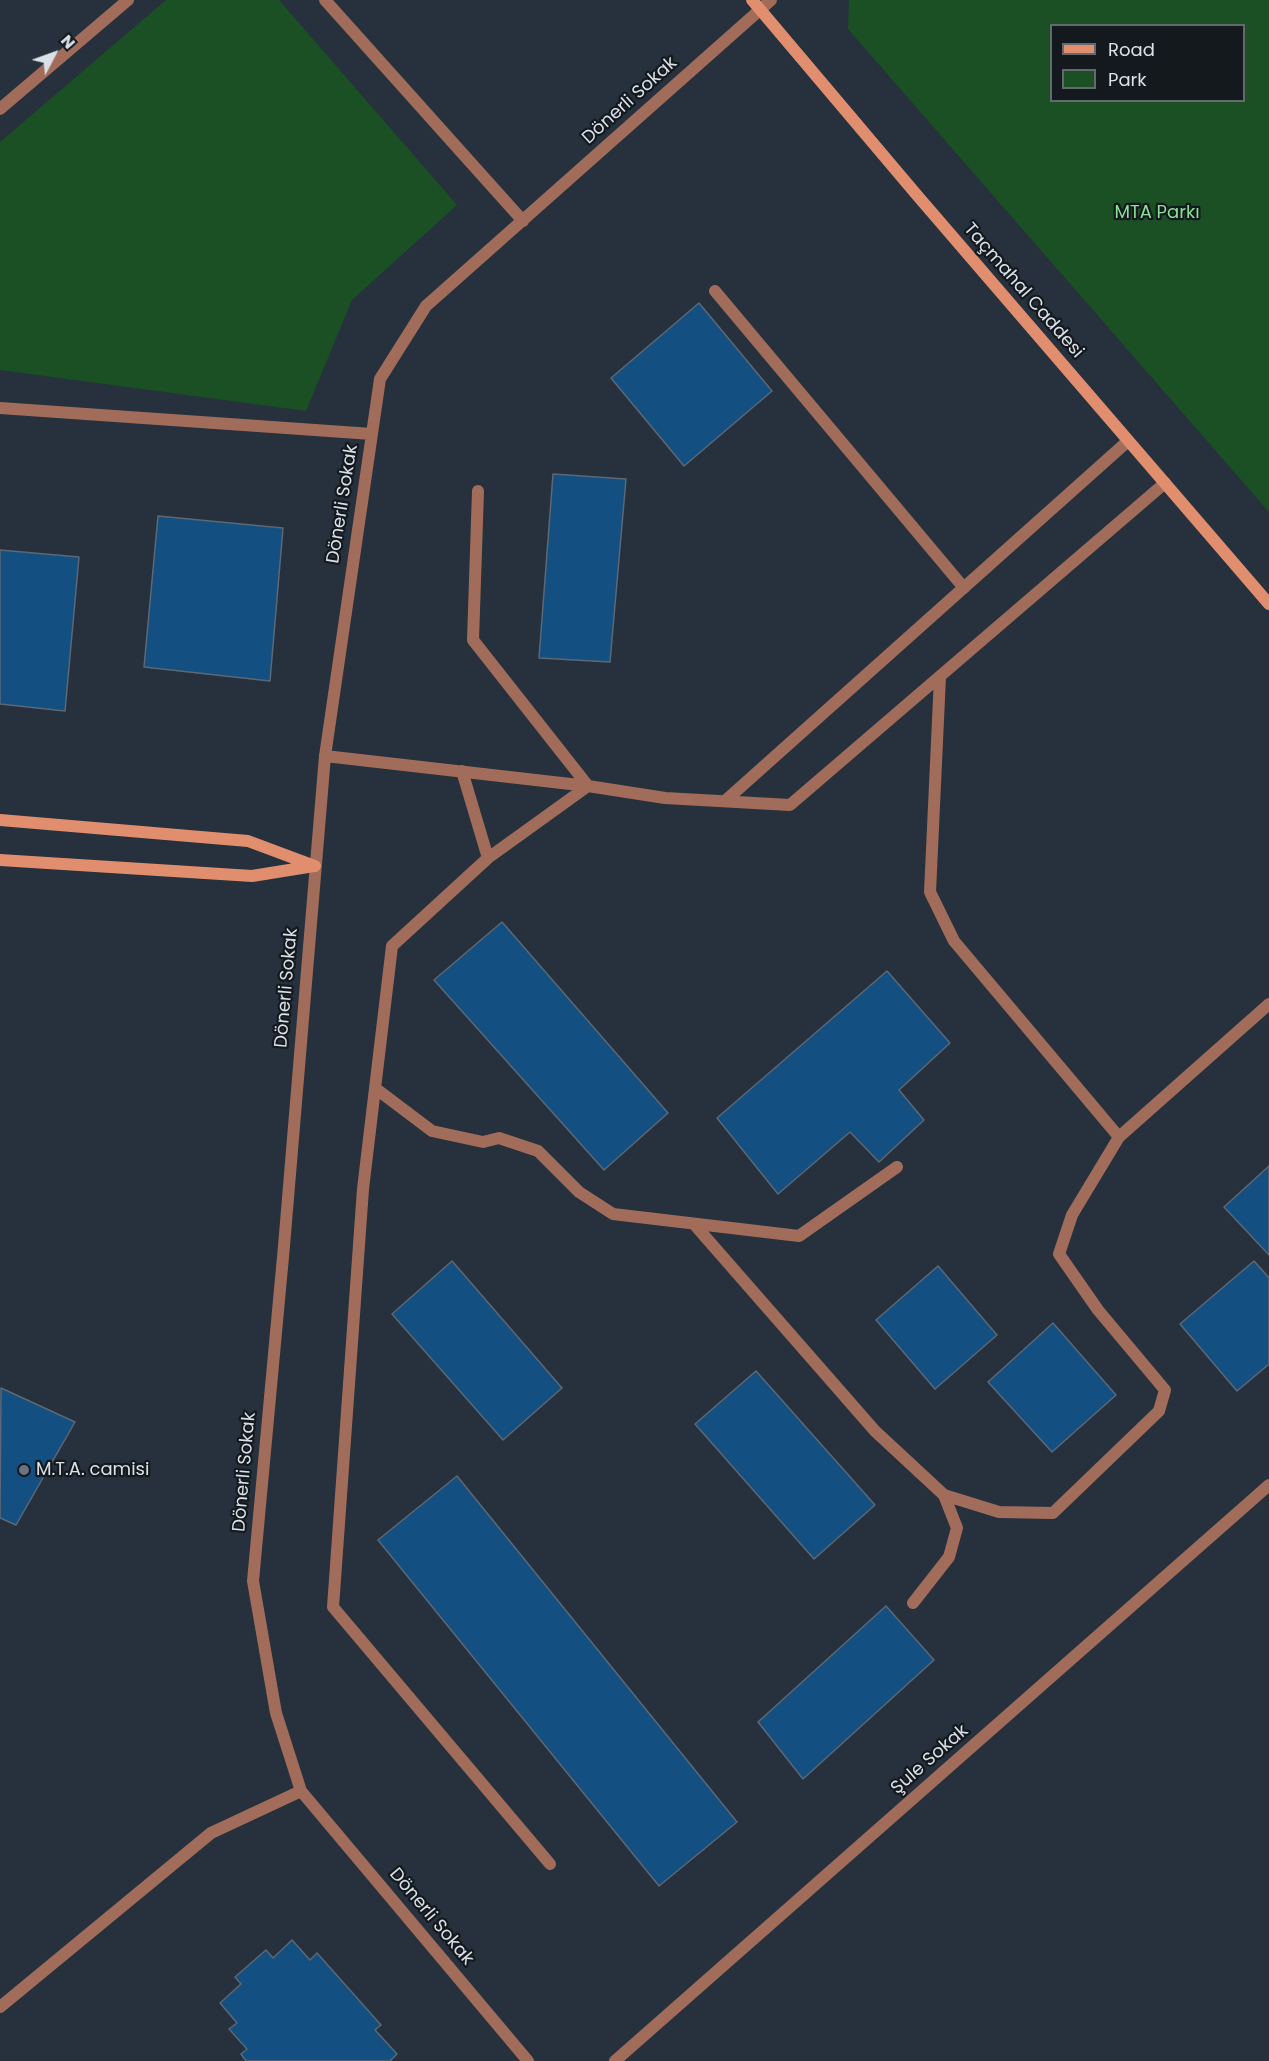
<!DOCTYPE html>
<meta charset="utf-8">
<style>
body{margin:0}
#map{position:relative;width:1269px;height:2061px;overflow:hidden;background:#26313d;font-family:Poppins,sans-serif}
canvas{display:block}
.legend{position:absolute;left:1050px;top:24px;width:195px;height:78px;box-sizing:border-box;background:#14191e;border:2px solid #63696f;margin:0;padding:8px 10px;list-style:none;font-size:18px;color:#d9e0e8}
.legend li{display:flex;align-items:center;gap:12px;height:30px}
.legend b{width:30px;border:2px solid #63696f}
.north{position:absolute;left:24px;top:24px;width:60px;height:60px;-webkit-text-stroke:4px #14191e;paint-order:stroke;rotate:49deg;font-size:16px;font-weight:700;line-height:24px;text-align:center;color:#d9e0e8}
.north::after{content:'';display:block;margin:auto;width:21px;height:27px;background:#d9e0e8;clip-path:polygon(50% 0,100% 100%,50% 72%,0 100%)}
</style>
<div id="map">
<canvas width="1269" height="2061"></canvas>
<ul class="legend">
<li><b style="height:8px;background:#e18e6f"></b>Road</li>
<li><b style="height:16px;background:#1b4f24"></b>Park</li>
</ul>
<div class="north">N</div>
</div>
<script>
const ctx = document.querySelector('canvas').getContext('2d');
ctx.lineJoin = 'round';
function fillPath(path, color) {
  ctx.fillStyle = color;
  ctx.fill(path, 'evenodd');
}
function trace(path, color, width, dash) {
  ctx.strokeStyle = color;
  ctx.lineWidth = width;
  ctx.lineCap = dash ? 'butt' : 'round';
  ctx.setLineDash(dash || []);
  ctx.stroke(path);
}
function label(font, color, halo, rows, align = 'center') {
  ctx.font = font + ' Poppins,sans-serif';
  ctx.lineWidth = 4.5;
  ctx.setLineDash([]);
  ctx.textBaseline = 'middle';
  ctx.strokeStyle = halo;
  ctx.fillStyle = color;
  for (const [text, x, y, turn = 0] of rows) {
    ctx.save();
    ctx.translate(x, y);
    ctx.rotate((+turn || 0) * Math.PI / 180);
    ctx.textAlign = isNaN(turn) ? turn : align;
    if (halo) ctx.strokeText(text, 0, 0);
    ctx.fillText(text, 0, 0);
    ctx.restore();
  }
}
fillPath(new Path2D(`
 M166,0H279L457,205L352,300L306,411L0,370V142Z
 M849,0H1269V512L848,29ZM1052,26H1244V100H1052Z`), '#1b4f24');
const building = new Path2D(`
 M699,303L772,391L684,466L611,378Z
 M553,474L626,479L610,662L539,658Z
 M158,516L283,528L270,681L144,667Z
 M0,550L79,557L65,711L0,704Z
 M502,922L668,1113L604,1170L434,980Z
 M887,971L950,1043L899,1090L924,1120L879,1162L850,1132L778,1194L717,1118Z
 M1269,1166V1255L1224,1207Z
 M452,1261L562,1388L503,1440L392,1314Z
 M1254,1261L1269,1278V1364L1237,1391L1180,1324Z
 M938,1266L997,1335L935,1389L876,1320Z
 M1053,1323L1116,1395L1052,1452L988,1382Z
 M756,1371L875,1505L814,1559L695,1424Z
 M1,1388L75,1422L16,1525L0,1518Z
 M457,1476L737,1822L659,1886L378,1540Z
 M886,1606L934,1660L803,1779L758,1722Z
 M292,1940L310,1960L317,1953L381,2025L375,2030L397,2054L390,2061H246L241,2054L247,2049L229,2029L237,2023L220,2003L241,1984L235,1977L266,1950L273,1958Z`);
fillPath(building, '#134f81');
trace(building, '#5c6875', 1.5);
trace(new Path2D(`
 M715,291L964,588
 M478,491L473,640L588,786L488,858L392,946L363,1189L333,1607L550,1864
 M940,677L930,892L954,941L1119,1137L1269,1004
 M325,756L588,786L665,798L790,805L1165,483
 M462,771L488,858
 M725,801L1128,441
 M375,1088L432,1131L483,1142L499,1138L538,1151L579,1192L613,1214L799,1236L897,1167
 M694,1224L875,1431L944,1495L999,1512L1053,1513L1159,1411L1165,1390L1098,1310L1059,1254L1072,1215L1119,1137
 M913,1603L949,1557L957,1528L944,1495`), '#a16d5a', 12);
trace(new Path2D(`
 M325,0L523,221
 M0,109L128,0
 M0,408L372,434
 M0,2007L211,1833L301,1791
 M528,2061L301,1791L276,1713L253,1581L284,1246L325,756L380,379L426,306L771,0
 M615,2061L1269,1485`), '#a16d5a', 12);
trace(new Path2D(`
 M752,0L916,194L1269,604
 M0,820L248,841L315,866
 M0,860L252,876L314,866`), '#e18e6f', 12);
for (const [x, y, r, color] of [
 [24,1470,6,"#6b7280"]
]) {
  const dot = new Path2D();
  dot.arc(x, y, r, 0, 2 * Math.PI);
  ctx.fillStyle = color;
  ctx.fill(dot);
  trace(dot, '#14191e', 2);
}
label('18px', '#d9e0e8', '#14191e', [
 ["Dönerli Sokak",630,101,-42],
 ["Taçmahal Caddesi",1023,291,49],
 ["Dönerli Sokak",343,504,-81],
 ["Dönerli Sokak",287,988,-85],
 ["Dönerli Sokak",245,1472,-85],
 ["Şule Sokak",930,1760,-41],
 ["Dönerli Sokak",431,1917,50]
]);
label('18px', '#8ce096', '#14191e', [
 ["MTA Parkı",1157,213]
]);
label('18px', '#d9e0e8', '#14191e', [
 ["M.T.A. camisi",36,1470]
], 'left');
</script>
